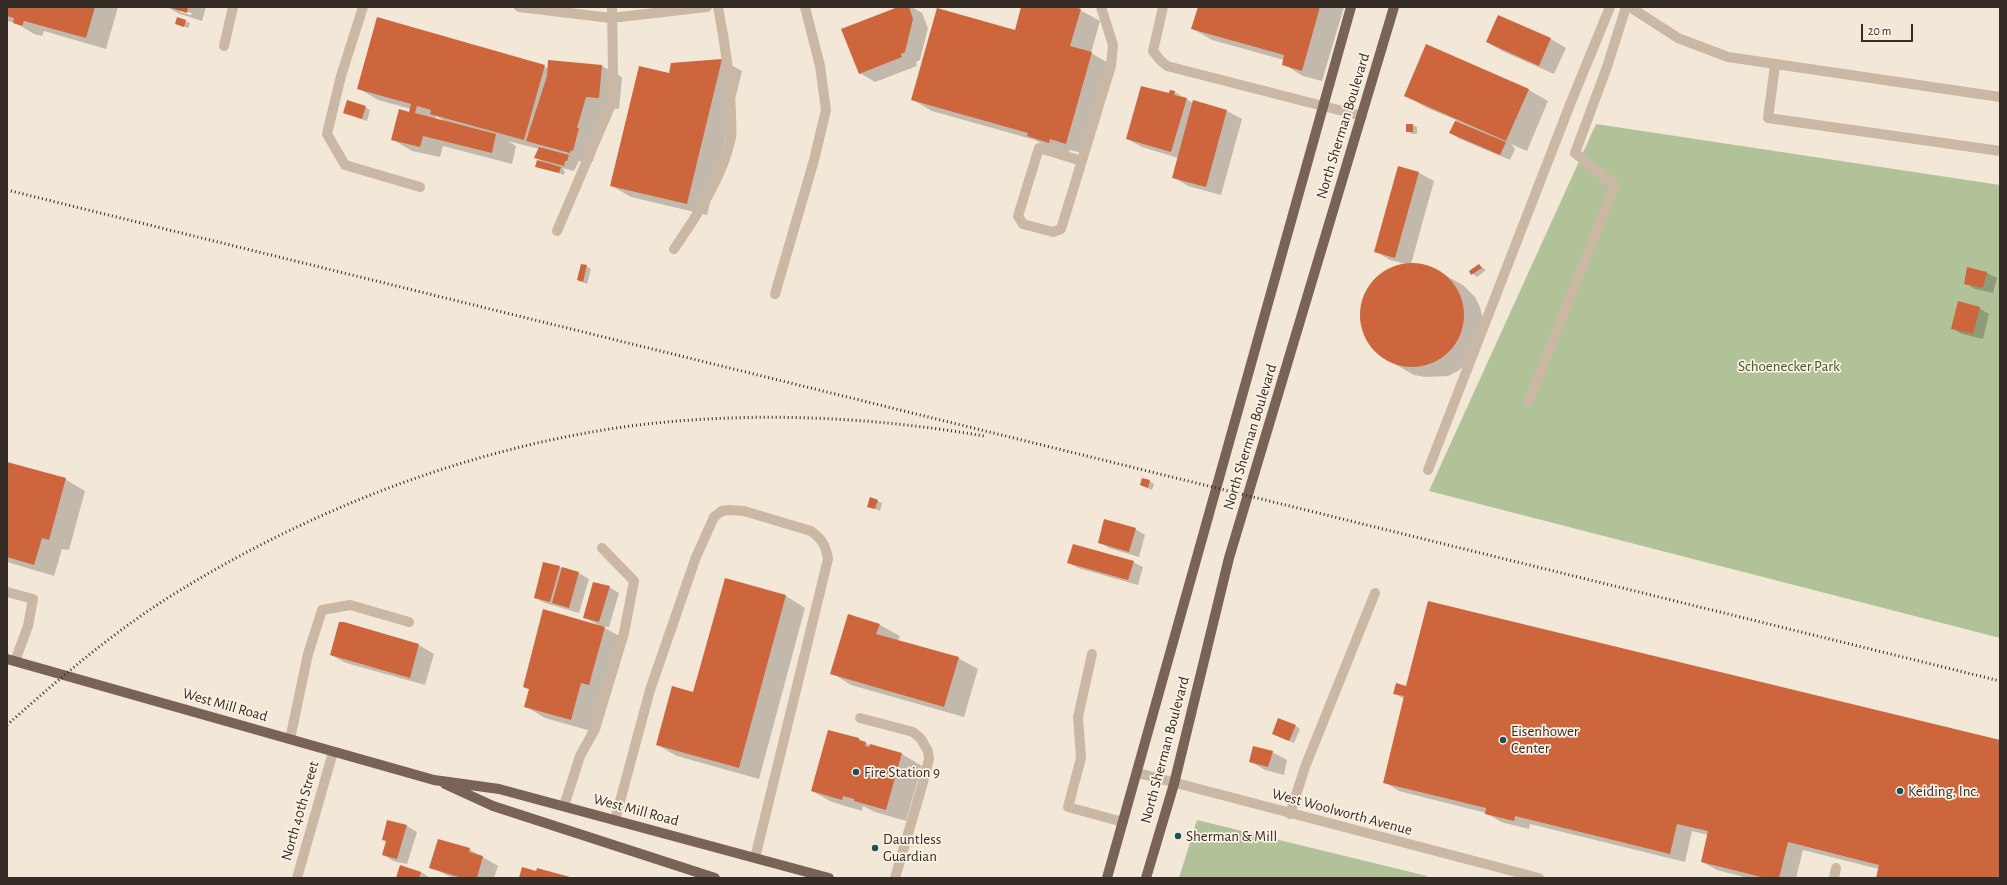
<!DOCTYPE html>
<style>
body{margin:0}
#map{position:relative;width:2007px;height:885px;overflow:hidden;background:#f3e7d8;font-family:"Alegreya Sans",sans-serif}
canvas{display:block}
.frame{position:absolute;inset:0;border:8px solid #362c26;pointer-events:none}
.scale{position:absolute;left:1861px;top:24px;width:52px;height:18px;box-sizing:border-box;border:2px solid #362c26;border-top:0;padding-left:5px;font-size:12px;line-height:14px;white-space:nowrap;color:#362c26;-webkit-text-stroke:3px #faf1e5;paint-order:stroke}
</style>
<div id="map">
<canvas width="2007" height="885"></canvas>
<div class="frame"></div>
<div class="scale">20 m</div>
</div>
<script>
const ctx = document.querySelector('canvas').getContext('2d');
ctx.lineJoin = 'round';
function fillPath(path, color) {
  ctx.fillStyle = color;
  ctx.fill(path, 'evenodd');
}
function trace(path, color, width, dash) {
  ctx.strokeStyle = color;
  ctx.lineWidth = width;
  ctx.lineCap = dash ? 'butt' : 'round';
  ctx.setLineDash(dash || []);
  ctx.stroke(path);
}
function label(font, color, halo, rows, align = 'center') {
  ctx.font = font + ' "Alegreya Sans",sans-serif';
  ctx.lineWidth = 3.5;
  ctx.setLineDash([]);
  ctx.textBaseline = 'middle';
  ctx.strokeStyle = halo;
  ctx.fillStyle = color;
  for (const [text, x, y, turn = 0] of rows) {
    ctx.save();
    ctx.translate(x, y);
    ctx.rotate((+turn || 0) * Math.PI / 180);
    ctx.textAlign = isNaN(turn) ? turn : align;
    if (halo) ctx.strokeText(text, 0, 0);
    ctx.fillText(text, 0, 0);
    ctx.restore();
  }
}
fillPath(new Path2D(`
 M1596,124L2000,185V638L1429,491Z
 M1197,820L1427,876L1426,878H1179Z`), '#b2c298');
fillPath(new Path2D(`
 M7,7H118L106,49L44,31L42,36L34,34L16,23L7,21Z
 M167,7H206L202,21L180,14ZM180,10L192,13L191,15L180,12Z
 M900,7H912L922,13L928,28L920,60L916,62L917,66L875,82L860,73Z
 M1022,7H1071L1080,10L1100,21L1091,53L1112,65L1086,154L1070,150L1069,153L1048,147L1035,140L932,111L913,100L1016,32Z
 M1199,7H1344L1322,81L1303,76L1283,64L1284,60L1212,40L1193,29Z
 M378,18L548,68L602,66L622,77L619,109L606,108L593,161H591L590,164L579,161L574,171L562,168L565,171L564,175L536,166L544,163L535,157L539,149L508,141L516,146L512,164L443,146L440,157L412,151L392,139L411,109L378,100L358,88ZM436,116L438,117L446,122L436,120Z
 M185,21L190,23L188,28L176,23Z
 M1551,39L1566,48L1554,74L1502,51L1487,42Z
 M1427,46L1529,90L1548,101L1527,151L1511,144L1515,149L1510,160L1460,139L1450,133L1456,120L1425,107L1405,95Z
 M722,60L742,71L707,215L631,197L612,186Z
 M1175,92L1193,103L1227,111L1242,119L1221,195L1188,186L1173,177L1178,158L1142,147L1127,139L1169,95Z
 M365,107L370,110L367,121L344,113Z
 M1413,125L1417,127V134H1412L1407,131Z
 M1399,167L1419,173L1434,181L1411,264L1432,268L1463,285L1475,297L1480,307L1484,324L1467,364L1458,371L1448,376L1425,377L1414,375L1384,358L1371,346L1363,331L1360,320L1362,304L1368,288L1375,279L1388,269L1406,264L1390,260L1375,251Z
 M1479,265L1486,270L1477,277L1470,271Z
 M586,266L591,269L587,284L578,280Z
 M1987,273L1997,278L1993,293L1975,289L1965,283Z
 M1979,308L1989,314L1983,339L1962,334L1952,328Z
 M7,463L65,479L85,491L69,550L62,549L54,576L7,562Z
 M1150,481L1154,484L1152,490L1141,485Z
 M877,501L882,503L880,511L868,506Z
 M1135,529L1145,535L1139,557L1109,548L1099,542Z
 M1068,562H1133L1143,567L1138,585L1078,568Z
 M559,567L579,573L589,579L579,613L545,603L535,598Z
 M609,587L619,593L609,627L601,626L625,639L591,731L545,718L525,706L530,690L524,687L598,625L584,617Z
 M786,596L805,608L759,779L677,756L657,745L694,693Z
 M848,615L880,625L900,636L898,641L958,658L978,669L964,717L851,685L832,673Z
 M419,645L434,654L425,685L346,663L331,655Z
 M1407,687L2000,741V878H1877L1879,869L1803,850L1796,878H1748L1717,870L1702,862L1708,835L1692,831L1685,862L1530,824L1529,829L1501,822L1486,813L1399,791L1384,782L1404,699L1394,693Z
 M1296,726L1300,729L1294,743L1277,736Z
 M859,739L869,745L902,754L922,766L906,821L875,812L863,806L862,811L832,802L812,791Z
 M1272,752L1287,760L1284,775L1265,770L1250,761Z
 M407,826L417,832L407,864L393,861L384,855Z
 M469,849L498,866L494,878H453L430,867Z
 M400,867L421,872L430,878H397Z
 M523,868L537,873L538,869L570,878H520Z`), '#0003');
fillPath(new Path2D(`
 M7,7H95L86,38L24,21L22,26L13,23L14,18L7,16Z
 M168,7H188L187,13Z
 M898,7H909L913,19L905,52L901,54L902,57L859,74L841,29Z
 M1021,7H1075L1081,9L1070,46L1092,52L1066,144L1050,139L1049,143L1027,136L1028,133L911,100L937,8L1015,30Z
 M1198,7H1320L1302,71L1282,65L1284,55L1191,29Z
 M1498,15L1551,38L1539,66L1486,42Z
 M177,17L186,20L184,27L175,24Z
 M377,17L545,65L524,140L430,114L431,110L417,106L415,113L496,134L492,153L423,136L420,147L391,140L399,109L409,112L411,104L357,89Z
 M1426,44L1529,89L1506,141L1404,96Z
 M722,59L687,204L610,186L639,66L669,73L671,63Z
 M548,60L602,65L599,98L586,97L577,128H579L573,151L571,150L570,153L526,141L547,76Z
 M1141,86L1169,93L1170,90L1175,91L1174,95L1187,98L1171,152L1126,139Z
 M347,100L366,106L362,119L343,113Z
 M1193,100L1227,110L1206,187L1172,178Z
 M1455,121L1506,142L1500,155L1449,133Z
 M1406,124H1413V132H1406Z
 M539,147L569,155L567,161H565L564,166L534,158Z
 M537,160L561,167L559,173L535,167Z
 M1398,166L1419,172L1395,258L1374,252Z
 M1360 315a52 52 0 1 1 104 0a52 52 0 1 1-104 0Z
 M581,264L587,265L583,282L577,280Z
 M1479,264L1482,268L1471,275L1469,271Z
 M1967,267L1987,272L1983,288L1964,284Z
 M1958,301L1980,307L1973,334L1951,329Z
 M7,462L66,478L49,540L42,538L34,565L7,557Z
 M1142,478L1150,480L1148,488L1140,485Z
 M870,497L878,500L875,509L867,507Z
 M1104,519L1136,528L1129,552L1098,543Z
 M1073,544L1134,561L1128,580L1067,563Z
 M543,562L560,566L550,602L534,598Z
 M562,567L579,572L569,608L552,603Z
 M725,578L786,595L739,768L656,745L672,686L693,692Z
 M593,582L610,586L599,622L583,618Z
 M1428,601L2000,740V878H1876L1879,865L1788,842L1779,878H1765L1701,862L1708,831L1677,824L1670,854L1515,816L1514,821L1485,814L1486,808L1383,783L1404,696L1393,694L1396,683L1406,686Z
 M543,609L605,627L589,685L581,683L571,720L524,707L529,689L523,687Z
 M848,614L880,624L876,634L959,657L944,707L830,674Z
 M339,622H344L419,644L410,678L330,655Z
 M1278,718L1296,725L1289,741L1272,734Z
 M828,730L859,738V740L866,742L865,746L869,747L870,744L902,753L886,810L854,801V799L843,796L842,800L811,791Z
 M1253,746L1273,751L1268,767L1249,762Z
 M387,820L407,825L397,859L382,855L386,841L382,840Z
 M438,839L470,848L469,852L483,856L477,878H459V877L429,868Z
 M400,865L421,872L419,878H396Z
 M522,867L536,871L537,868L570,877L519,878Z`), '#cd663c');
trace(new Path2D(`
 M363,7L341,76L327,134L345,165L420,187
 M519,7L611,18L707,7
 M1163,7L1153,51L1160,60L1167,66L1362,116
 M1630,7L1678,38L1728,57L2000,97
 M224,46L233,7
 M1775,65L1768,118L2000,151
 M1082,161L1039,148L1018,216L1023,224L1053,232L1061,229L1111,66L1113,45L1101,7
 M557,231L612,102L613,72L612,7
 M674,249C697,215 722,179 731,138C732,130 731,121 731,113C730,78 725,42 718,7
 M775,294L814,160L826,110L820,66L805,7
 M1529,401L1615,185L1575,153L1607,67L1626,7
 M1428,470L1571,102L1610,7
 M7,592L33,599L28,626L15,661
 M1092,654L1078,717L1081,758L1068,807L1123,822
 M860,718L913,732L921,739L928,751L929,759L922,786L895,878
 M290,739L308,654L322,610L350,605L409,622
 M1138,773L1539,878
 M564,806L580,756L595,729L624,633L634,581L602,548
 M1290,814L1305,767L1375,593
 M615,820L650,690L696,557L714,517L722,511L729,510L744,511L811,531C822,539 826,546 828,559L755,858
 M297,878L333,752
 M1834,878L1836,868`), '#cbb8a4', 10);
trace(new Path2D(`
 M7,659L434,780L499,789L829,878
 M445,784L493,806L715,878
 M1107,878L1351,7
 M1146,878L1174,784L1229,558L1394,7`), '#796356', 10);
trace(new Path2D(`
 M7,190L2000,681
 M7,725C60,678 113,632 174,594C311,509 469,448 630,426C748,411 867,416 984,436`), '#362c26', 3, [1, 3]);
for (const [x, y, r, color] of [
 [1503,740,4,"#19525a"],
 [856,772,4,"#19525a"],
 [1900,791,4,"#19525a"],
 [1178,836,4,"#19525a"],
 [875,848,4,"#19525a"]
]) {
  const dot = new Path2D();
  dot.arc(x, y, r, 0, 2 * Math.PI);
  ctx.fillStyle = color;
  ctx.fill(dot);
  trace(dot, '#faf1e5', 1.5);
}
label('15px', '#362c26', '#faf1e5', [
 ["North Sherman Boulevard",1343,126,-73],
 ["North Sherman Boulevard",1250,437,-73],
 ["West Mill Road",225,705,16],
 ["North Sherman Boulevard",1165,750,-75],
 ["West Mill Road",636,810,15],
 ["North 40th Street",300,811,-74],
 ["West Woolworth Avenue",1342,812,15]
]);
label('15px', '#435628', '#faf1e5', [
 ["Schoenecker Park",1789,366]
]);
label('15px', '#362c26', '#faf1e5', [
 ["Eisenhower",1511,731],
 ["Center",1511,748],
 ["Fire Station 9",864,772],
 ["Keiding, Inc.",1908,791],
 ["Sherman & Mill",1186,836],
 ["Dauntless",883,839],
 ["Guardian",883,856]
], 'left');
</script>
